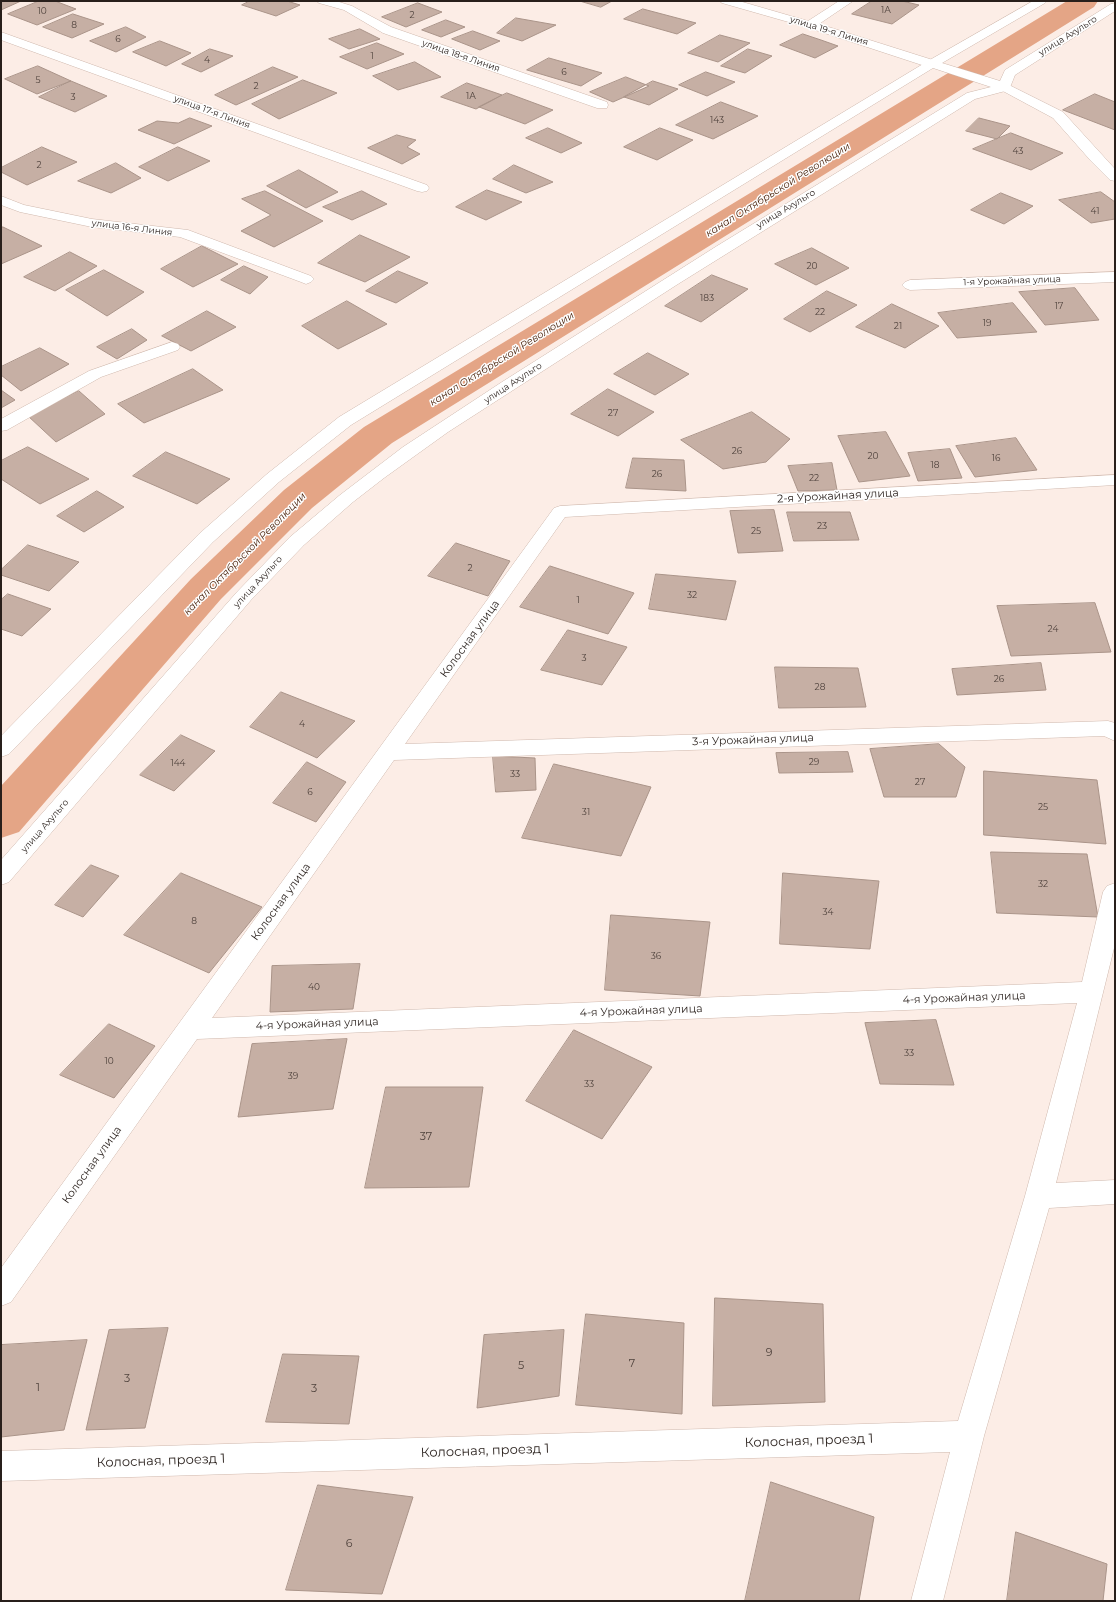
<!DOCTYPE html>
<meta charset="utf-8">
<style>
body{margin:0}
#map{position:relative;width:1116px;height:1602px;overflow:hidden;background:#fcede6;font-family:Montserrat,sans-serif}
canvas{display:block}
.frame{position:absolute;inset:0;border:2px solid #281f1b;pointer-events:none}
</style>
<div id="map">
<canvas width="1116" height="1602"></canvas>
<div class="frame"></div>
</div>
<script>
const ctx = document.querySelector('canvas').getContext('2d');
ctx.lineJoin = 'round';
function fillPath(path, color) {
  ctx.fillStyle = color;
  ctx.fill(path, 'evenodd');
}
function trace(path, color, width, dash) {
  ctx.strokeStyle = color;
  ctx.lineWidth = width;
  ctx.lineCap = dash ? 'butt' : 'round';
  ctx.setLineDash(dash || []);
  ctx.stroke(path);
}
function label(font, color, halo, rows, align = 'center') {
  ctx.font = font + ' Montserrat,sans-serif';
  ctx.lineWidth = 3;
  ctx.setLineDash([]);
  ctx.textBaseline = 'middle';
  ctx.strokeStyle = halo;
  ctx.fillStyle = color;
  for (const [text, x, y, turn = 0] of rows) {
    ctx.save();
    ctx.translate(x, y);
    ctx.rotate((+turn || 0) * Math.PI / 180);
    ctx.textAlign = isNaN(turn) ? turn : align;
    if (halo) ctx.strokeText(text, 0, 0);
    ctx.fillText(text, 0, 0);
    ctx.restore();
  }
}
fillPath(new Path2D(`
 M1067,1H1098L1094,7L392,443L312,508L221,599L19,832L1,838V786L191,579L284,490L364,427Z`), '#e4a586');
const building = new Path2D(`
 M1,1H21L1,10Z
 M39,1H55L76,9L37,25L8,14Z
 M250,1H287L300,5L276,16L242,5Z
 M580,1H612L601,7Z
 M872,1H902L919,5L892,24L852,14Z
 M418,3L442,12L406,27L382,17Z
 M643,9L696,23L677,34L624,19Z
 M73,14L104,24L72,38L43,27Z
 M516,18L556,25L522,41L497,33Z
 M446,20L465,27L441,37L422,30Z
 M126,27L146,37L116,52L90,41Z
 M360,29L380,39L349,49L329,39Z
 M473,31L500,41L480,50L452,39Z
 M803,34L821,40L838,46L815,58L780,45Z
 M720,35L750,43L718,62L688,53Z
 M160,41L191,53L166,66L133,52Z
 M377,43L404,54L367,69L340,57Z
 M210,49L233,56L201,72L182,64Z
 M748,49L772,56L745,73L721,66Z
 M549,58L602,73L581,86L527,70Z
 M415,62L441,77L398,90L373,76Z
 M38,66L71,81L37,94L5,79Z
 M273,67L298,77L236,105L215,95Z
 M706,72L735,82L707,96L679,85Z
 M626,77L649,86L613,102L590,92Z
 M303,80L337,93L279,119L252,104Z
 M71,81L107,96L75,112L39,97Z
 M653,81L678,89L649,105L624,97Z
 M467,83L502,95L476,109L441,97Z
 M507,93L553,110L525,124L479,107Z
 M1095,94L1115,102V130L1063,110Z
 M721,102L758,116L713,139L676,125Z
 M190,118L212,126L174,144L138,130L157,121L178,123Z
 M979,118L1010,126L997,139L966,131Z
 M548,128L582,143L561,153L526,138Z
 M660,128L693,140L657,160L624,147Z
 M1011,133L1063,153L1031,170L973,149Z
 M397,135L416,140L407,147L420,154L402,164L368,148Z
 M42,147L77,162L27,185L1,172V168Z
 M178,147L210,161L168,181L139,167Z
 M116,163L141,178L111,193L78,181Z
 M514,165L553,182L526,193L493,179Z
 M299,170L338,192L306,208L267,186Z
 M487,190L522,202L486,220L456,207Z
 M265,191L323,221L274,247L241,231L271,215L242,199Z
 M362,191L387,204L352,220L323,207Z
 M1101,192L1115,202V219L1091,223L1059,200Z
 M1001,193L1033,206L1004,224L971,210Z
 M1,227H3L42,246L1,264Z
 M360,235L410,257L365,282L318,263Z
 M202,246L238,264L193,287L161,269Z
 M812,248L849,268L816,285L775,264Z
 M70,252L97,266L55,291L24,277Z
 M244,266L268,277L250,294L221,280Z
 M104,270L144,292L107,316L66,290Z
 M398,271L428,283L396,303L366,291Z
 M712,275L748,289L701,322L665,306Z
 M1075,288L1099,320L1045,325L1019,292Z
 M827,291L857,305L810,332L784,319Z
 M347,301L387,324L338,349L302,326Z
 M1013,303L1037,332L957,338L938,313Z
 M892,304L939,326L905,348L856,327Z
 M207,311L236,327L191,351L162,336Z
 M132,329L147,340L117,359L97,347Z
 M40,348L69,364L21,391L1,375V367Z
 M648,353L689,374L655,395L614,374Z
 M193,369L223,390L144,423L118,404Z
 M608,389L654,412L618,436L571,414Z
 M1,390L15,400L1,408Z
 M79,391L105,414L56,442L28,416Z
 M752,412L790,439L766,462L723,469L681,440Z
 M886,432L910,476L859,482L838,436Z
 M1016,438L1037,470L975,477L956,446Z
 M28,447L89,479L40,504L1,479V461Z
 M950,449L962,478L918,481L908,453Z
 M166,452L230,479L197,504L133,476Z
 M633,458L684,460L686,491L626,488Z
 M832,463L837,490L798,491L788,466Z
 M97,491L124,507L84,532L57,516Z
 M774,510L783,551L738,553L730,511Z
 M787,512H850L859,540L794,541Z
 M456,543L510,561L488,596L428,576Z
 M28,545L79,562L49,591L1,575V570Z
 M550,566L634,593L608,634L520,607Z
 M656,574L736,581L726,620L649,609Z
 M8,594L51,609L22,636L1,629V600Z
 M1095,603L1111,652L1011,656L997,606Z
 M568,630L627,647L602,685L541,670Z
 M1041,663L1046,690L957,695L952,669Z
 M775,667L858,668L866,707L779,708Z
 M281,692L355,721L317,758L250,727Z
 M181,735L215,751L174,791L140,775Z
 M939,744L965,767L956,797H884L870,749Z
 M848,752L853,772L779,773L776,753Z
 M493,756L535,758L536,790L496,792Z
 M307,762L346,782L316,822L273,803Z
 M554,764L651,787L621,856L522,838Z
 M984,771L1097,780L1106,844L984,835Z
 M991,852L1087,854L1098,917L997,913Z
 M91,865L119,876L83,917L55,905Z
 M181,873L262,907L209,973L124,935Z
 M783,873L879,881L870,949L780,944Z
 M611,915L710,922L700,996L605,990Z
 M360,964L353,1009L270,1012L272,966Z
 M936,1020L954,1085L880,1084L865,1023Z
 M109,1024L155,1046L114,1098L60,1075Z
 M574,1030L652,1067L602,1139L526,1101Z
 M347,1039L333,1109L238,1117L252,1044Z
 M386,1087H483L469,1187L365,1188Z
 M715,1298L823,1304L825,1402L713,1406Z
 M586,1314L684,1323L682,1414L576,1405Z
 M168,1328L145,1428L86,1430L109,1330Z
 M564,1330L559,1396L477,1408L484,1335Z
 M87,1340L64,1430L1,1437V1345Z
 M283,1354L359,1356L349,1424L266,1422Z
 M771,1482L874,1517L859,1601H745Z
 M318,1485L413,1497L382,1594L286,1590Z
 M1016,1532L1107,1564L1103,1601H1007Z`);
fillPath(building, '#c6afa4');
trace(building, '#aa9489', 1);
const minor = new Path2D(`
 M317,1H336L352,6L391,27L607,102L608,105L607,108H597L383,33L344,10L319,3Z
 M720,1H739L808,21L839,1H853L819,24L936,61L938,64L936,67H928L806,27L722,3Z
 M1,32L427,185L429,188L427,191L422,192L417,191L1,40Z
 M1005,83L1063,112L1115,169V181L1110,180L1091,161L1053,118L1001,90L999,87L1001,84Z
 M1,196L24,205L92,219L188,230L311,276L314,279L311,282L306,284L301,282L180,237L92,227L20,212L1,205Z
 M1115,272V282L910,290L905,288L902,285L905,282L910,280Z
 M172,342L178,344L180,347L178,350L101,377L7,430L1,431V419L89,371Z
 M1115,475V485L565,517L405,744L1108,721L1115,723V741L1104,736L394,760L212,1018L1082,982L1103,892L1107,886L1115,883V944L1056,1183L1115,1180V1204L1049,1208L984,1436L943,1601H911L950,1452L1,1481V1451L958,1421L1025,1196L1077,1003L197,1039L11,1302L1,1306V1268L554,508L560,506Z`);
const major = new Path2D(`
 M1033,1H1047L1045,3L942,63L1000,81L1005,70L1111,4L1115,3V11L1015,75L1009,90L975,99L678,284L448,432L384,478L353,502L304,545L251,600L9,882L1,885V860L237,592L290,537L340,495L403,447L502,382L717,246L967,93L991,87L933,68L351,425L279,482L213,542L9,754L1,757V736L199,534L267,474L339,417L928,61Z`);
trace(minor, '#cfb8ad', 1);
trace(major, '#cfb8ad', 1);
fillPath(minor, '#fff');
fillPath(major, '#fff');
label('9px', '#50433d', null, [
 ["1А",886,10],
 ["10",42,11],
 ["2",412,15],
 ["8",74,25],
 ["6",118,39],
 ["1",372,56],
 ["4",207,60],
 ["6",564,72],
 ["5",38,80],
 ["2",256,86],
 ["1А",471,96],
 ["3",73,97],
 ["143",717,120],
 ["43",1018,151],
 ["2",39,165],
 ["41",1095,211],
 ["20",812,266],
 ["183",707,298],
 ["17",1059,306],
 ["22",820,312],
 ["19",987,323],
 ["21",898,326],
 ["27",613,413],
 ["26",737,451],
 ["20",873,456],
 ["16",996,458],
 ["18",935,465],
 ["26",657,474],
 ["22",814,478],
 ["23",822,526],
 ["25",756,531],
 ["2",470,568],
 ["32",692,595],
 ["1",578,600],
 ["24",1053,629],
 ["3",584,658],
 ["26",999,679],
 ["28",820,687],
 ["4",302,724],
 ["29",814,762],
 ["144",178,763],
 ["33",515,774],
 ["27",920,782],
 ["6",310,792],
 ["25",1043,807],
 ["31",586,812],
 ["32",1043,884],
 ["34",828,912],
 ["8",194,921],
 ["36",656,956],
 ["40",314,987],
 ["33",909,1053],
 ["10",109,1061],
 ["39",293,1076],
 ["33",589,1084]
]);
label('9px', '#281f1b', '#fefefe', [
 ["улица 19-я Линия",829,31,17],
 ["улица Ахульго",1068,36,-32],
 ["улица 18-я Линия",461,56,19],
 ["улица 17-я Линия",212,112,20],
 ["улица Ахульго",786,209,-31],
 ["улица 16-я Линия",132,228,7],
 ["1-я Урожайная улица",1012,281,-2],
 ["улица Ахульго",513,383,-33],
 ["улица Ахульго",258,582,-47],
 ["улица Ахульго",45,826,-49]
]);
label('italic 10px', '#49210a', '#fefefe', [
 ["канал Октябрьской Революции",778,190,-32],
 ["канал Октябрьской Революции",502,359,-32],
 ["канал Октябрьской Революции",245,554,-45]
]);
label('11px', '#281f1b', '#fefefe', [
 ["2-я Урожайная улица",838,496,-3],
 ["Колосная улица",470,639,-54],
 ["3-я Урожайная улица",753,740,-2],
 ["Колосная улица",281,902,-54],
 ["4-я Урожайная улица",964,998,-2],
 ["4-я Урожайная улица",641,1011,-2],
 ["4-я Урожайная улица",317,1024,-2],
 ["Колосная улица",92,1165,-54]
]);
label('11px', '#50433d', null, [
 ["37",426,1137],
 ["9",769,1353],
 ["7",632,1364],
 ["5",521,1366],
 ["3",127,1379],
 ["1",38,1388],
 ["3",314,1389],
 ["6",349,1544]
]);
label('13px', '#281f1b', '#fefefe', [
 ["Колосная, проезд 1",809,1441,-2],
 ["Колосная, проезд 1",485,1451,-2],
 ["Колосная, проезд 1",161,1461,-2]
]);
</script>
